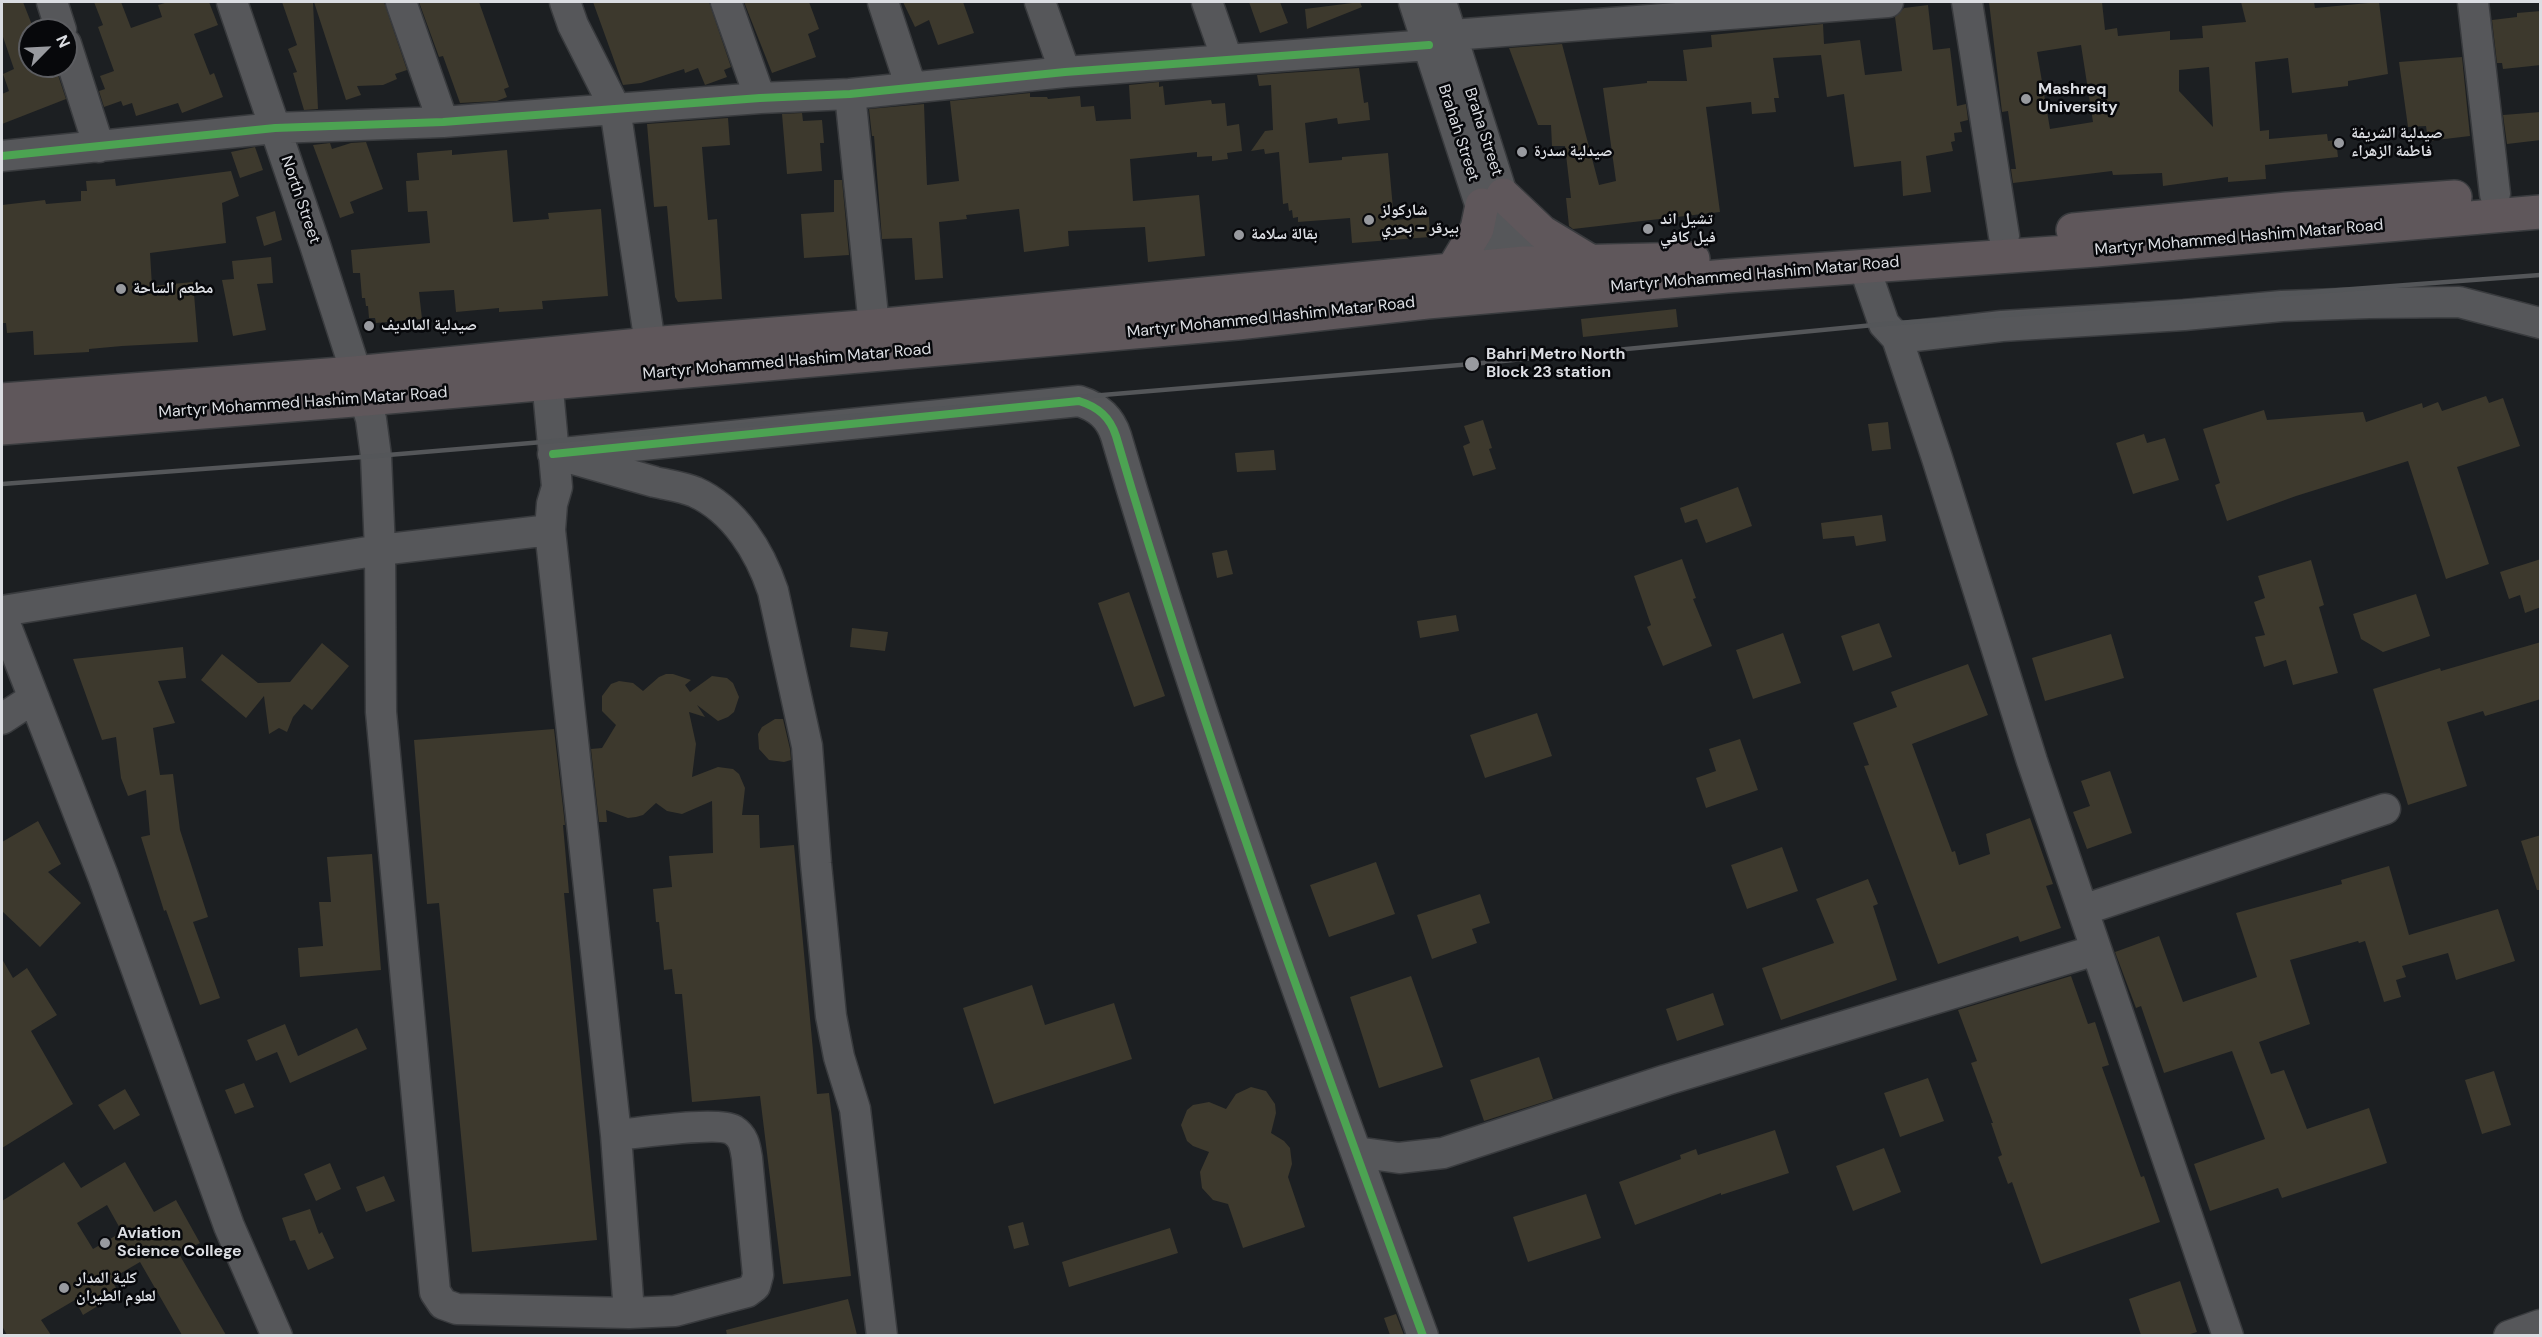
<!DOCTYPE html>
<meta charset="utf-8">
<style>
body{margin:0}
#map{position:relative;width:2542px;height:1337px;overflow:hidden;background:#1c1f22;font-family:"DM Sans",sans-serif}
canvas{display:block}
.frame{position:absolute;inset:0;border:3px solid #dbdde2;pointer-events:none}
.north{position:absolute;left:18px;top:18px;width:60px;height:60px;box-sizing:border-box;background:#07080b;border:2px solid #5c5d61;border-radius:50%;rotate:66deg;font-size:16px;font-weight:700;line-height:24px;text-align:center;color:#dbdde2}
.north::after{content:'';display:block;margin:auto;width:21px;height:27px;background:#989a9f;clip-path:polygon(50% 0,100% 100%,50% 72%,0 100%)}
</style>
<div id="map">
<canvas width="2542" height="1337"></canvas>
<div class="frame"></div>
<div class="north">N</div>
</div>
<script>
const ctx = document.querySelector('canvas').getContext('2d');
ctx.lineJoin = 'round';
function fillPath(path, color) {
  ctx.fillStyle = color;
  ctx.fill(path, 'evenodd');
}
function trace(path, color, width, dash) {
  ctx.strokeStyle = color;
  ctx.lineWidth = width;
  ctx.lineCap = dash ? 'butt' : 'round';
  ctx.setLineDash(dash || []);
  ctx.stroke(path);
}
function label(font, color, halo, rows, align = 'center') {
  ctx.font = font + ' "DM Sans","Noto Naskh Arabic",sans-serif';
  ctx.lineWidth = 5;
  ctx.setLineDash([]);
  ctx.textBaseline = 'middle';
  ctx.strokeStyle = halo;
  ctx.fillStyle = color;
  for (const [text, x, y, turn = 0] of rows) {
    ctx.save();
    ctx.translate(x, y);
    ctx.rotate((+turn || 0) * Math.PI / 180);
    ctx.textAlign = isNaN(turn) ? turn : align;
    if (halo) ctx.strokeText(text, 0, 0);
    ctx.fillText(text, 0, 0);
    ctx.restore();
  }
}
fillPath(new Path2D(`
 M2,2H23L34,30H30V66H55L66,99L2,124V94L9,91L3,74L14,69L2,34Z
 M94,2H121L131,28L162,17L158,5L168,2H209L218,25L194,34L210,75L214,73L223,97L182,113L178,103L136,116L132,103L123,106L121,101L104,107L99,91L105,89L100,76L114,71L98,27L103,25Z
 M282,2H313L318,109L304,110L293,73L297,72L288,49L297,45Z
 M314,2H384L407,70L395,74L397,79L383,85L357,86L361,95L346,100Z
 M419,2H479L509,87L504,89L507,97L497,101L460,103L443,56L439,57Z
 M593,2H709L731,67L724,70L727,77L705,85L698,68L685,73L684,69L641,83L623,85Z
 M744,2H809L819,29L808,34L816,57L772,73Z
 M903,2H963L974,33L938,45L929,20L915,27Z
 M1249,2H1280L1288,23L1260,33Z
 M1360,2L1362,7L1307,29L1305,9Z
 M1989,2H2102L2105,30L2117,28L2118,36L2170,31V40L2203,38L2202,26L2246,22L2241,2H2314L2315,8L2379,2L2388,74L2348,81V86L2292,93L2288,58L2255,62L2260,131L2269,130V139L2327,134L2328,141L2336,140L2338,157L2265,165L2266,179L2228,182V177L2163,186L2162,173L2113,175L2112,171L2013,183L2011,169H2016L2008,111L2002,112ZM2081,45L2093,122L2050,129L2037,52ZM2209,67L2213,127L2179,91V70Z
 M1928,5L1933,50L1950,48L1957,106L1966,104L1968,120L1960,122L1962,132L1954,133L1955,141L1951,142L1953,151L1926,156L1931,192L1903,196L1901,161L1854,167L1844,94L1827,97L1821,55L1773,58L1779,98H1774L1776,112L1752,114L1751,102L1706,107L1720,212L1573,229L1569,226L1566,198H1571L1565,146H1552L1551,125H1538L1509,48L1562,44L1599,185L1616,181L1603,88L1647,83V81H1687L1683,50L1712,47L1711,35L1823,24L1824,44L1860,40L1865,75L1902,71L1895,17L1904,8Z
 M2541,11V65L2503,69L2502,63H2497L2492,20L2517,17V13Z
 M2462,57L2470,136L2428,141L2426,126L2408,127L2399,62Z
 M1359,68L1364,103L1368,102L1370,120L1338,124L1337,118L1305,123L1309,163L1342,160V157L1388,153L1394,220L1429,217L1430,237L1352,243L1350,218L1298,222V217L1293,218L1292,210L1289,211L1288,203L1283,204L1279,152L1265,154L1264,149L1251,151L1265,131L1273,130L1271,85L1259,86L1257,75Z
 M1159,82V87L1163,86L1165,105L1211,100L1212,104L1225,103L1227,126L1239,124L1242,151L1227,153L1228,159L1212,161V156L1197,157V152L1130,159L1133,201L1199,195L1205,256L1148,262L1145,227L1068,231L1069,246L1024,252L1019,209L966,215L967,219L939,222L943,278L915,280L912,238L882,239L874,136H872L869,109L924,104L927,185L959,181L950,101L1030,93V97H1047L1048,99L1080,96L1081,107L1094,106L1096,121L1131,119L1129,85Z
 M2541,112V140L2507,144L2503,115Z
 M802,113L803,121L822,120L824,143H820L822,171L787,174L782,114Z
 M728,118L730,145L702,147L708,220L717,219L722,299L678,302L675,297L667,206L654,207L647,124Z
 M366,142L383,189L350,202L354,213L340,218L313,145L330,143L332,149L351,143Z
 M255,147L263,170L240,178L231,152Z
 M452,150V155L507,150L513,222L549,219L548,213L601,209L608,296L542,301L543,309L499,312V308L456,312L454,290L419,292L422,319L376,323L375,318H369L368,306H366L365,298H362L360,273H353L351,250L430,243L427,211L408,212L406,181L419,180L417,153Z
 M231,171L239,196L222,203L226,243L150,253L152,286L193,282L198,342L122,346L89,349V352L34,355L33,331L7,333L6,323H2V205L45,200L46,204L81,201V191H87L86,181L115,179L116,186Z
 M834,180H842L849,255L804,258L801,214L834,212Z
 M275,211L282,240L264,246L256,217Z
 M271,257L273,283L257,284L266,330L233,336L222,280L234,279L232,261Z
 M1676,309L1678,327L1583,337L1581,319Z
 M2486,396L2489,403L2503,398L2520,446L2457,467L2489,564L2446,579L2408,461L2296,496L2227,521L2215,485L2220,483L2203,429L2264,410L2267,420L2363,412L2366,422L2422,403L2423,408L2438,402L2442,411Z
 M1483,420L1492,448L1489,449L1496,469L1473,476L1463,446L1470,443L1464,426Z
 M1888,422L1891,449L1872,451L1868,424Z
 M2144,434L2147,443L2165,438L2179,480L2133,494L2116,443Z
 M1274,450L1276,470L1237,472L1235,453Z
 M1738,487L1752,526L1706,543L1697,519L1685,523L1680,508Z
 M1882,515L1886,541L1856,546L1854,536L1823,539L1821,523Z
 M1227,550L1233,574L1217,578L1212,553Z
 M1682,559L1696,598L1693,599L1712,646L1663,666L1647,627L1651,625L1634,576Z
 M2541,559V607L2525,613L2520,595L2509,599L2500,572Z
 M2311,560L2324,605L2319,607L2338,673L2293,685L2286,660L2264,667L2255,637L2265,635L2254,602L2265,598L2258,576Z
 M1129,592L1165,696L1134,707L1098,603Z
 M2416,594L2430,636L2383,652L2361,639L2353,614Z
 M1456,615L1459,631L1420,638L1417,621Z
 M1879,623L1892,657L1853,671L1841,636Z
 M852,628L888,632L885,651L850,647Z
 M1783,633L1801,683L1753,699L1736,650Z
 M2111,634L2124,678L2045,701L2032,658Z
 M2541,642V699L2485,716L2483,711L2447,722L2467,786L2408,805L2373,689L2440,668L2441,671Z
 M322,643L349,666L312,710L304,704L293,717L287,732L279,728L269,734L264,696L246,718L201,680L222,654L258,683L290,682Z
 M183,647L186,678L158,681L175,723L153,728L160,775L173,774L180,830L208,917L193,922L220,998L200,1005L166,910L164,911L141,837L150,835L146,790L128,796L121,778L116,737L102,740L73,659Z
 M1968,664L1988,715L1912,744L1952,852L1955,851L1959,865L1990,854L1986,834L2030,818L2053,884L2046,886L2061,928L2020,942L2018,936L1938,964L1864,766L1869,765L1853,723L1897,707L1891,692Z
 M666,674H673L691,680L685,685L690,692L712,676L727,678L733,683L739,697L734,712L728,717L718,721L697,705L705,717L689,712L696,744L692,777L718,767L733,769L739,774L745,788L742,815H759L760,848L794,845L817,1094L829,1093L851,1276L783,1284L760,1096L692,1102L682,994H675L672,969L664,970L659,922H656L653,889L672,887L669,856L713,853L712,801L682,814L667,811L656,803L643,815L636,817L628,818L606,810L607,822H599L591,749L602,748L616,725L602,711V696L611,684L619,681L633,683L643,691L659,677Z
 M1537,713L1552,756L1485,778L1470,735Z
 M775,719H783L790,749L791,760L784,762L769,760L759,749L758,734L762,727Z
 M554,729L565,825H563L569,893H564L597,1240L472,1252L439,903L427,904L414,740Z
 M1740,739L1758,790L1706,808L1696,778L1716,771L1709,749Z
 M2110,771L2132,833L2087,849L2073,812L2090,806L2081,781Z
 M38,821L61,864L48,872L81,903L40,947L2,911V842Z
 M2541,835V890H2537L2521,841Z
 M1782,847L1798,891L1747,909L1731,865Z
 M372,854L381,970L300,977L298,948L323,946L319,902H331L327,857Z
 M1376,862L1395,914L1329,937L1310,885Z
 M2389,866L2409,935L2498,909L2515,961L2456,980L2448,953L2402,966L2406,977L2396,980L2401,997L2384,1002L2365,941L2359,943L2358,941L2290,960L2310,1024L2259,1042L2271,1074L2284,1070L2307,1129L2369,1108L2387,1163L2282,1198L2278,1188L2210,1211L2194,1164L2265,1139L2232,1051L2164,1073L2141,1006L2136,1008L2115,952L2159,936L2183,1002L2257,977L2236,913L2342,884L2341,880Z
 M1868,879L1878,904L1873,906L1897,980L1781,1020L1762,968L1834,943L1816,899Z
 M1480,894L1490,923L1472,929L1477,943L1432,959L1417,915Z
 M2,959L13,978L27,968L57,1015L31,1031L73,1104L2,1148Z
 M1411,976L1443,1067L1379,1088L1350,997Z
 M2071,976L2088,1024L2095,1022L2109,1065L2102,1067L2141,1177L2144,1176L2160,1222L2041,1264L2012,1182L2008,1184L1998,1157L2002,1155L1991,1123H1993L1971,1063L1977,1061L1958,1010Z
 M1032,985L1045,1025L1114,1003L1132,1059L994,1104L963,1008Z
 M1713,993L1724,1025L1677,1041L1666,1009Z
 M285,1024L298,1056L357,1028L367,1049L290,1083L277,1052L256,1061L247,1040Z
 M1539,1057L1553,1099L1484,1121L1470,1080Z
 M2494,1071L2511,1125L2482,1134L2465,1080Z
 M1928,1078L1944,1121L1900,1137L1884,1093Z
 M244,1083L254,1107L235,1114L225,1090Z
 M1251,1087L1266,1091L1275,1104L1276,1113L1271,1133L1284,1141L1290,1148L1292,1164L1288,1177L1305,1227L1243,1248L1228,1204L1213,1200L1202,1188L1200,1172L1209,1152L1193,1146L1187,1141L1181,1125L1187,1110L1193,1105L1209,1102L1226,1109L1236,1094Z
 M125,1089L140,1115L114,1130L98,1105Z
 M1775,1130L1789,1173L1721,1195V1193L1635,1225L1619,1182L1681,1159L1680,1155L1696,1149L1698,1155Z
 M1884,1148L1901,1192L1853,1211L1836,1166Z
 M64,1162L81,1188L125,1162L154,1212L176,1200L200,1243L179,1254L226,1335H182L140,1262L111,1279L119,1293L83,1315L75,1300L41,1320L51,1335H7L2,1326V1201ZM107,1205L122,1232L93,1249L77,1223Z
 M330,1163L341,1189L316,1201L304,1174Z
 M384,1176L395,1201L366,1212L356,1187Z
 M1586,1194L1601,1238L1528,1262L1513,1217Z
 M310,1209L319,1234L322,1232L334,1258L308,1270L295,1240L290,1241L282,1218Z
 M1023,1222L1029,1245L1014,1249L1008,1226Z
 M1170,1228L1178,1253L1069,1287L1062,1262Z
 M2180,1281L2197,1332L2187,1335H2141L2129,1299Z
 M848,1299L857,1335H727L726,1330Z
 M1396,1314L1404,1335H1390L1384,1318Z`), '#3d392d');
const minor = new Path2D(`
 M52,2L61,30
 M232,2L315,245L371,419L376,456L380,550L381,712L435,1292L443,1304L457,1309L629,1313L616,1135L550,530L552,504L557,487L545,358
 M401,2L443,122
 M565,2L573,25L615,108L650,344
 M726,2L760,98
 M883,2L911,87
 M1040,2L1065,72
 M1207,2L1227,59
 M1414,2L1500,265
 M1441,2L1524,263
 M1967,2L2004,236
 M2473,2L2495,194
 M1452,35L1888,2
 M66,44L99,147
 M850,94L874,326
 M2,156L275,128L443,122L760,98L850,94L1065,72L1429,45
 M1864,266L1884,324L1897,338L1937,458L2032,761L2228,1336
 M1897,338L2002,326L2184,315L2282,306L2369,303L2459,302L2540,323
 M553,454L1079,401C1098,407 1110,417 1116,436C1205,739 1314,1039 1423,1336
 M570,458C598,466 627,474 655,482C668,485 683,487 695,492C735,510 760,552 773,591L807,746L816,864L831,1016L839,1057L855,1109L882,1336
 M2,611L380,550L550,530
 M2,616L103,876L229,1226L277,1336
 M2,719L34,698
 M2083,910L2385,809
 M616,1135C639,1133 717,1121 733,1130C744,1137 745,1146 747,1158L758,1275L755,1286L747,1292L675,1311L629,1313
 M1356,1152L1399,1158L1443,1153L1666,1080L2096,950
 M2509,1336L2540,1325`);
const major = new Path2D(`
 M1503,195L1542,232L1590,261
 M2073,230L2287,209L2455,197
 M1453,269L1477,229L1482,205
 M2,400L354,373L650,344L874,326L1524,263L1693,259
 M2,428L366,399L1237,323L1427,302L1727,276L2096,250L2540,212`);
trace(minor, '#393b3e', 33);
trace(major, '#393b3e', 36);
trace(minor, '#56575a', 30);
trace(major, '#5f575b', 33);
trace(new Path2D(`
 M2,484L376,456L1472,364L1884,324L2540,275`), '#545659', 4.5);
trace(new Path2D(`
 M2,156L275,128L443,122L760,98L850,94L1065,72L1429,45
 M553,454L1079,401C1098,407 1110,417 1116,436C1205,739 1314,1039 1423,1336`), '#4ca352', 8);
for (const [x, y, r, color] of [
 [2026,99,6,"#989a9f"],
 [2339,143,6,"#989a9f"],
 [1522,152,6,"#989a9f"],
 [1369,220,6,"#989a9f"],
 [1648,229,6,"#989a9f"],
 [1239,235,6,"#989a9f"],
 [121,289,6,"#989a9f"],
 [369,326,6,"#989a9f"],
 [1472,364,8,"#989a9f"],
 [105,1243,6,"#989a9f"],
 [64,1288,6,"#989a9f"]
]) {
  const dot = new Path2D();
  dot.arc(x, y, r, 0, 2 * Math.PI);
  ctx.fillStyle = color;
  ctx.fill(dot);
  trace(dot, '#07080b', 2);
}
label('bold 16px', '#dbdde2', '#07080b', [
 ["Mashreq",2038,90],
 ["University",2038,108],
 ["صيدلية الشريفة",2351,134],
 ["فاطمة الزهراء",2351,152],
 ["صيدلية سدرة",1534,152],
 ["شاركولز",1381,211],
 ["بيرقر - بحري",1381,229],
 ["تشيل اند",1660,220],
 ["فيل كافي",1660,238],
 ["بقالة سلامة",1251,235],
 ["مطعم الساحة",133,289],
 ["صيدلية المالديف",381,326],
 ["Bahri Metro North",1486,355],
 ["Block 23 station",1486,373],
 ["Aviation",117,1234],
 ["Science College",117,1252],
 ["كلية المدار",76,1279],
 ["لعلوم الطيران",76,1297]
], 'left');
label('16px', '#dbdde2', '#07080b', [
 ["Braha Street",1483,132,72],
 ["Brahah Street",1458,133,72],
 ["North Street",300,200,71],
 ["Martyr Mohammed Hashim Matar Road",2239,238,-5],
 ["Martyr Mohammed Hashim Matar Road",1755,275,-5],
 ["Martyr Mohammed Hashim Matar Road",1271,318,-6],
 ["Martyr Mohammed Hashim Matar Road",787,362,-5],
 ["Martyr Mohammed Hashim Matar Road",303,403,-4]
]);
</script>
